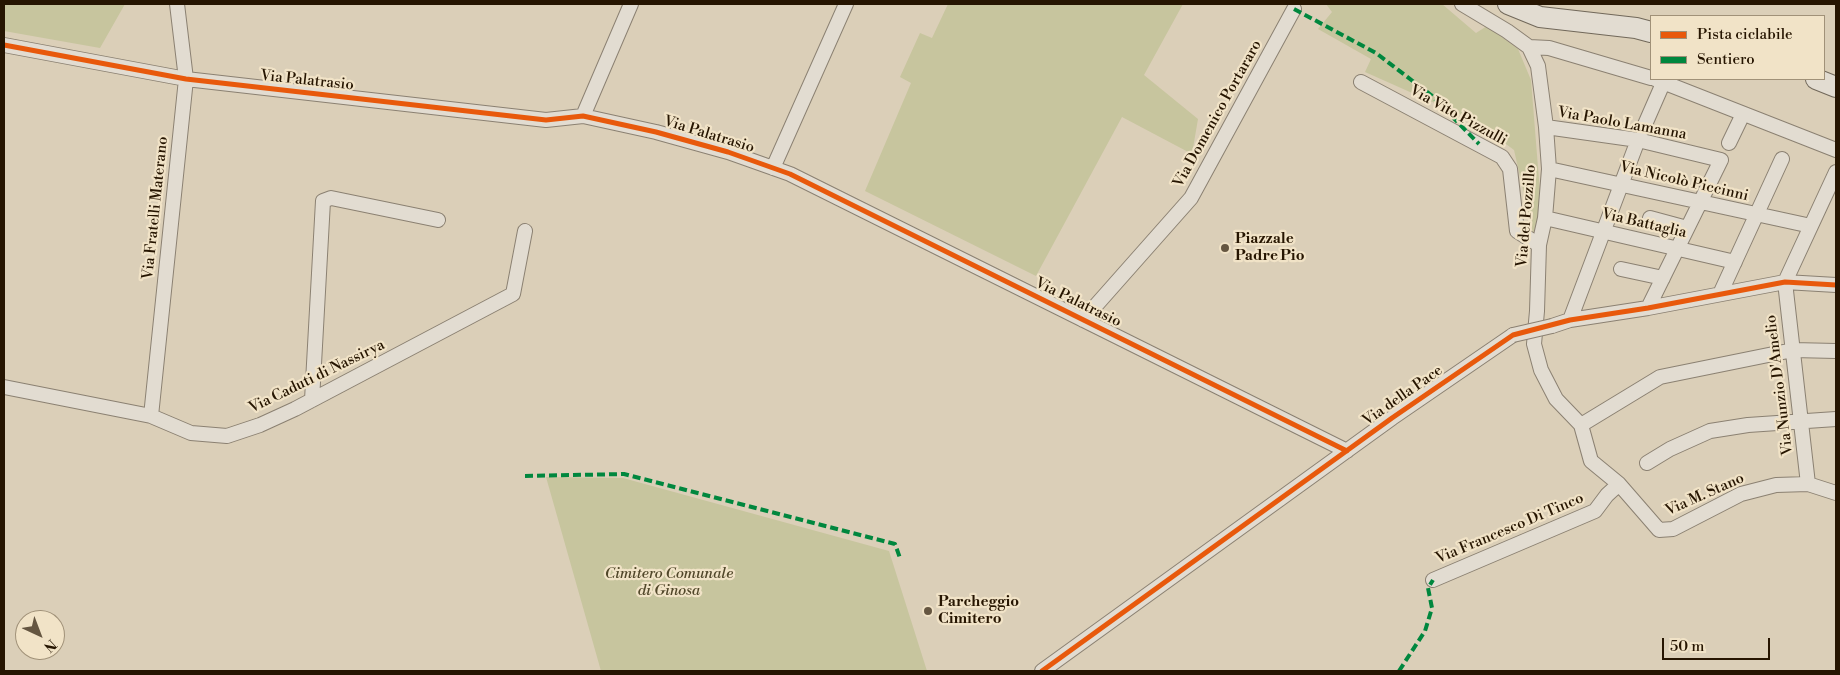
<!DOCTYPE html>
<meta charset="utf-8">
<style>
body{margin:0}
#map{position:relative;width:1840px;height:675px;overflow:hidden;background:#dbcfb8;font-family:"Libre Bodoni",serif}
canvas{display:block}
.frame{position:absolute;inset:0;border:5px solid #261501;pointer-events:none}
.legend{position:absolute;left:1650px;top:15px;width:175px;height:65px;box-sizing:border-box;background:#f1e3c7;border:1px solid #a09178;margin:0;padding:6px 9px;list-style:none;font-size:15px;color:#261501}
.legend li{display:flex;align-items:center;gap:10px;height:25px}
.legend b{width:25px;border:1px solid #a09178}
.north{position:absolute;left:15px;top:610px;width:50px;height:50px;box-sizing:border-box;background:#f1e3c7;border:1px solid #a09178;border-radius:50%;rotate:137deg;font-size:14px;font-weight:700;line-height:20px;text-align:center;color:#261501}
.north::after{content:'';display:block;margin:auto;width:18px;height:22px;background:#655641;clip-path:polygon(50% 0,100% 100%,50% 72%,0 100%)}
.scale{position:absolute;left:1662px;top:638px;width:108px;height:22px;box-sizing:border-box;border:2px solid #261501;border-top:0;padding-left:6px;font-size:15px;line-height:18px;white-space:nowrap;color:#261501;-webkit-text-stroke:4px #f1e3c7;paint-order:stroke}
</style>
<div id="map">
<canvas width="1840" height="675"></canvas>
<div class="frame"></div>
<ul class="legend">
<li><b style="height:6px;background:#e8590c"></b>Pista ciclabile</li>
<li><b style="height:6px;background:#00873e"></b>Sentiero</li>
</ul>
<div class="north">N</div>
<div class="scale">50 m</div>
</div>
<script>
const ctx = document.querySelector('canvas').getContext('2d');
ctx.lineJoin = 'round';
function fillPath(path, color) {
  ctx.fillStyle = color;
  ctx.fill(path, 'evenodd');
}
function trace(path, color, width, dash) {
  ctx.strokeStyle = color;
  ctx.lineWidth = width;
  ctx.lineCap = dash ? 'butt' : 'round';
  ctx.setLineDash(dash || []);
  ctx.stroke(path);
}
function label(font, color, halo, rows, align = 'center') {
  ctx.font = font + ' "Libre Bodoni",serif';
  ctx.lineWidth = 4.5;
  ctx.setLineDash([]);
  ctx.textBaseline = 'middle';
  ctx.strokeStyle = halo;
  ctx.fillStyle = color;
  for (const [text, x, y, turn = 0] of rows) {
    ctx.save();
    ctx.translate(x, y);
    ctx.rotate((+turn || 0) * Math.PI / 180);
    ctx.textAlign = isNaN(turn) ? turn : align;
    if (halo) ctx.strokeText(text, 0, 0);
    ctx.fillText(text, 0, 0);
    ctx.restore();
  }
}
fillPath(new Path2D(`
 M4,4H125L100,48L4,31Z
 M948,4H1183L1144,75L1198,119L1192,154L1122,117L1036,276L865,191L911,83L900,77L920,33L932,38Z
 M1326,4H1442L1476,33L1487,26L1518,49L1531,80L1542,217L1533,233L1514,150L1475,121L1365,72L1371,59L1318,29L1332,12Z
 M546,477L623,478L889,551L927,671H601Z`), '#c7c59e');
const street = new Path2D(`
 M1462,4L1507,31L1529,47L1538,66L1546,127L1549,169L1545,218L1539,245L1537,311L1534,344L1541,370L1556,399L1581,425L1591,461L1619,484L1659,530L1673,529L1741,494L1776,485L1808,484L1836,493
 M4,45L186,79L546,120L583,116L656,132L728,152L790,174L1347,451
 M1529,47L1549,48L1651,78
 M1655,79L1836,150
 M1361,82L1502,157L1510,169L1517,231L1539,245
 M583,116L631,4
 M1546,127L1638,140L1721,160L1648,308
 M1643,129L1664,81
 M1729,143L1743,114
 M773,168L846,4
 M1549,169L1811,226
 M1545,218L1735,262
 M1650,218L1687,228
 M1621,269L1663,278
 M1720,294L1782,159
 M1083,320L1191,198L1294,9
 M1570,320L1638,140
 M1552,326L1570,320L1648,308L1785,282L1836,285
 M4,387L151,416L191,433L227,436L260,425L295,409L513,294L525,231
 M312,400L323,201L331,198L438,220
 M151,416L186,79L177,4
 M1581,425L1660,377L1793,350L1836,351
 M1647,463L1670,449L1710,431L1748,425L1836,419
 M1808,484L1785,282L1836,172
 M1433,580L1595,511L1607,495L1619,484
 M1042,671L1392,418L1513,335`);
const secondary = new Path2D(`
 M1508,4L1540,17L1636,28L1651,32
 M1816,79L1836,87`);
trace(street, '#8b8172', 16);
trace(secondary, '#71685a', 22);
trace(street, '#e2dcd1', 14);
trace(secondary, '#e2dcd1', 20);
const streetBridge = new Path2D(`
 M1513,335L1552,326`);
trace(streetBridge, '#8b8172', 16, []);
trace(streetBridge, '#e2dcd1', 14);
trace(new Path2D(`
 M1294,9L1376,53L1431,95L1479,144
 M525,476L624,474L895,544L900,558
 M1399,671L1425,631L1432,608L1428,588L1433,580`), '#00873e', 4, [8, 4]);
trace(new Path2D(`
 M4,45L186,79L546,120L583,116L656,132L728,152L790,174L1347,451
 M1042,671L1392,418L1513,335L1570,320L1648,308L1785,282L1836,285`), '#e8590c', 5);
for (const [x, y, r, color] of [
 [1225,248,5,"#655641"],
 [928,611,5,"#655641"]
]) {
  const dot = new Path2D();
  dot.arc(x, y, r, 0, 2 * Math.PI);
  ctx.fillStyle = color;
  ctx.fill(dot);
  trace(dot, '#f1e3c7', 2);
}
label('15px', '#261501', '#f1e3c7', [
 ["Via Palatrasio",307,81,6],
 ["Via Domenico Portararo",1218,114,-61],
 ["Via Vito Pizzulli",1458,116,29],
 ["Via Paolo Lamanna",1622,124,10],
 ["Via Palatrasio",709,135,17],
 ["Via Nicolò Piccinni",1684,182,13],
 ["Via Fratelli Materano",156,208,-84],
 ["Via del Pozzillo",1527,216,-85],
 ["Via Battaglia",1644,224,13],
 ["Via Palatrasio",1078,303,26],
 ["Via Caduti di Nassirya",317,377,-26],
 ["Via Nunzio D'Amelio",1780,385,-97],
 ["Via della Pace",1403,396,-35],
 ["Via M. Stano",1705,495,-24],
 ["Via Francesco Di Tinco",1510,529,-23]
]);
label('bold 15px', '#261501', '#f1e3c7', [
 ["Piazzale",1235,239],
 ["Padre Pio",1235,256],
 ["Parcheggio",938,602],
 ["Cimitero",938,619]
], 'left');
label('italic 15px', '#51472a', '#f1e3c7', [
 ["Cimitero Comunale",669,574],
 ["di Ginosa",669,591]
]);
</script>
